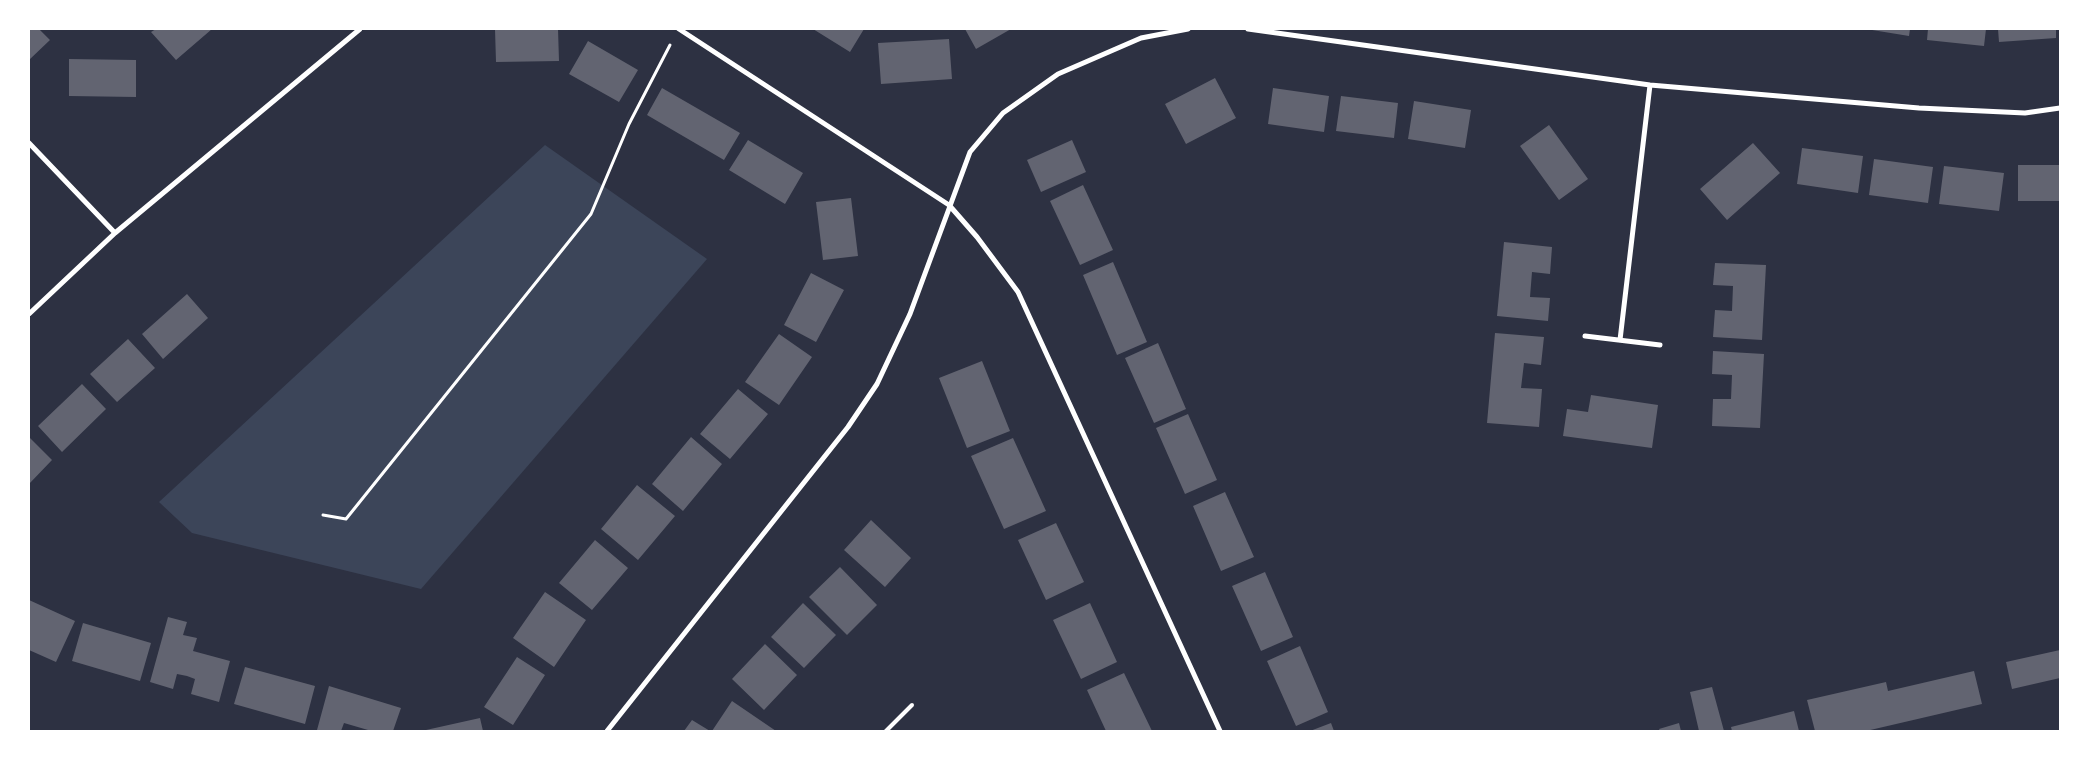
<!DOCTYPE html>
<style>
body{margin:0}
#map{position:relative;width:2089px;height:760px;overflow:hidden;background:#2d3142;font-family:"Source Sans 3",sans-serif}
canvas{display:block}
.frame{position:absolute;inset:0;border:30px solid #fff;pointer-events:none}
</style>
<div id="map">
<canvas width="2089" height="760"></canvas>
<div class="frame"></div>
</div>
<script>
const ctx = document.querySelector('canvas').getContext('2d');
ctx.lineJoin = 'round';
function fillPath(path, color) {
  ctx.fillStyle = color;
  ctx.fill(path, 'evenodd');
}
function trace(path, color, width, dash) {
  ctx.strokeStyle = color;
  ctx.lineWidth = width;
  ctx.lineCap = dash ? 'butt' : 'round';
  ctx.setLineDash(dash || []);
  ctx.stroke(path);
}
fillPath(new Path2D(`
 M545,145L707,259L421,589L192,533L159,502Z`), '#3c4559');
fillPath(new Path2D(`
 M29,29H39L50,40L29,60Z
 M156,29H212L176,60L151,32Z
 M495,29H558L559,61L496,62Z
 M813,29H864L850,52Z
 M965,29H1011L976,49Z
 M1866,29H1910L1909,36Z
 M1928,29H1986L1984,46L1927,40Z
 M1998,29H2056V38L1999,42Z
 M949,39L952,79L881,84L878,43Z
 M588,41L638,70L619,102L569,74Z
 M69,59L136,60V97L69,96Z
 M1215,78L1236,118L1186,144L1165,104Z
 M662,88L740,133L724,160L647,115Z
 M1273,88L1329,96L1324,132L1268,124Z
 M1341,96L1398,103L1394,138L1336,131Z
 M1414,101L1471,110L1465,148L1408,139Z
 M1549,125L1588,179L1559,200L1520,146Z
 M748,140L803,173L785,204L729,170Z
 M1072,140L1086,172L1041,192L1027,160Z
 M1753,143L1780,173L1727,220L1700,189Z
 M1802,148L1863,156L1858,193L1797,184Z
 M1874,159L1933,167L1928,203L1869,195Z
 M2018,165H2060V201H2018Z
 M1944,166L2004,173L1999,211L1939,204Z
 M1083,185L1113,250L1080,265L1050,201Z
 M851,198L858,256L823,260L816,202Z
 M1504,242L1552,247L1550,274L1532,272L1530,297L1550,298L1548,321L1497,316Z
 M1113,262L1147,342L1117,355L1083,275Z
 M1715,263L1766,265L1762,340L1713,337L1715,310L1732,311L1733,286L1713,285Z
 M811,273L844,290L816,342L784,325Z
 M187,294L208,318L163,359L142,334Z
 M1495,333L1544,337L1541,365L1524,363L1521,388L1542,389L1539,427L1487,423Z
 M779,334L812,357L779,405L745,382Z
 M128,339L155,368L117,402L90,374Z
 M1158,343L1186,409L1154,423L1125,358Z
 M1713,351L1764,354L1760,428L1712,426L1713,399H1731L1732,375L1712,374Z
 M982,361L1010,431L967,448L939,378Z
 M82,384L106,409L62,452L38,426Z
 M738,389L768,414L730,459L700,434Z
 M1591,395L1658,405L1652,448L1563,436L1567,409L1588,412Z
 M1188,414L1217,480L1185,494L1156,428Z
 M29,437L52,460L29,484Z
 M691,437L722,464L683,511L652,484Z
 M1013,438L1046,511L1004,529L971,456Z
 M637,485L675,516L638,560L601,529Z
 M1225,492L1254,557L1221,571L1193,506Z
 M871,520L911,558L885,587L844,550Z
 M1056,523L1084,582L1046,600L1018,540Z
 M595,540L628,568L592,610L559,583Z
 M840,567L877,605L847,635L809,597Z
 M1265,572L1293,637L1261,651L1232,586Z
 M545,592L586,620L554,667L513,638Z
 M29,600L75,621L56,662L29,650Z
 M803,603L836,635L804,668L771,637Z
 M1090,603L1117,662L1081,679L1053,620Z
 M168,617L187,622L183,635L197,638L193,651L230,661L219,702L191,694L195,679L187,676L177,674L173,689L150,682Z
 M83,623L151,643L140,681L72,661Z
 M765,644L797,675L764,710L732,679Z
 M1300,646L1328,712L1296,726L1267,661Z
 M2060,650V678L2012,689L2006,662Z
 M517,657L545,675L513,725L484,707Z
 M245,667L315,686L305,724L234,704Z
 M1974,671L1982,704L1866,731H1815L1807,700L1886,682L1888,691Z
 M1124,673L1152,731H1106L1087,690Z
 M329,686L401,708L393,731H367L368,730L344,723L341,731L317,730Z
 M1712,687L1724,731H1699L1690,692Z
 M732,701L776,731H712Z
 M1794,711L1799,731H1732L1731,727Z
 M480,718L483,731H426V730Z
 M692,720L710,731H684Z
 M1331,723L1334,731H1310Z
 M1679,723L1681,731H1660L1659,729Z`), '#626471');
trace(new Path2D(`
 M323,515L346,519L591,214L629,124L670,45`), '#fff', 3);
trace(new Path2D(`
 M886,731L912,705`), '#fff', 4);
trace(new Path2D(`
 M679,29L949,205L977,237L1018,292L1220,731
 M1248,29L1650,85L1919,108L2025,113L2060,108
 M29,143L115,233
 M29,314L115,233L360,29
 M1585,336L1660,345
 M1620,340L1650,85
 M607,731L848,427L877,384L910,314L970,152L1003,113L1058,74L1141,38L1188,29`), '#fff', 5);
</script>
